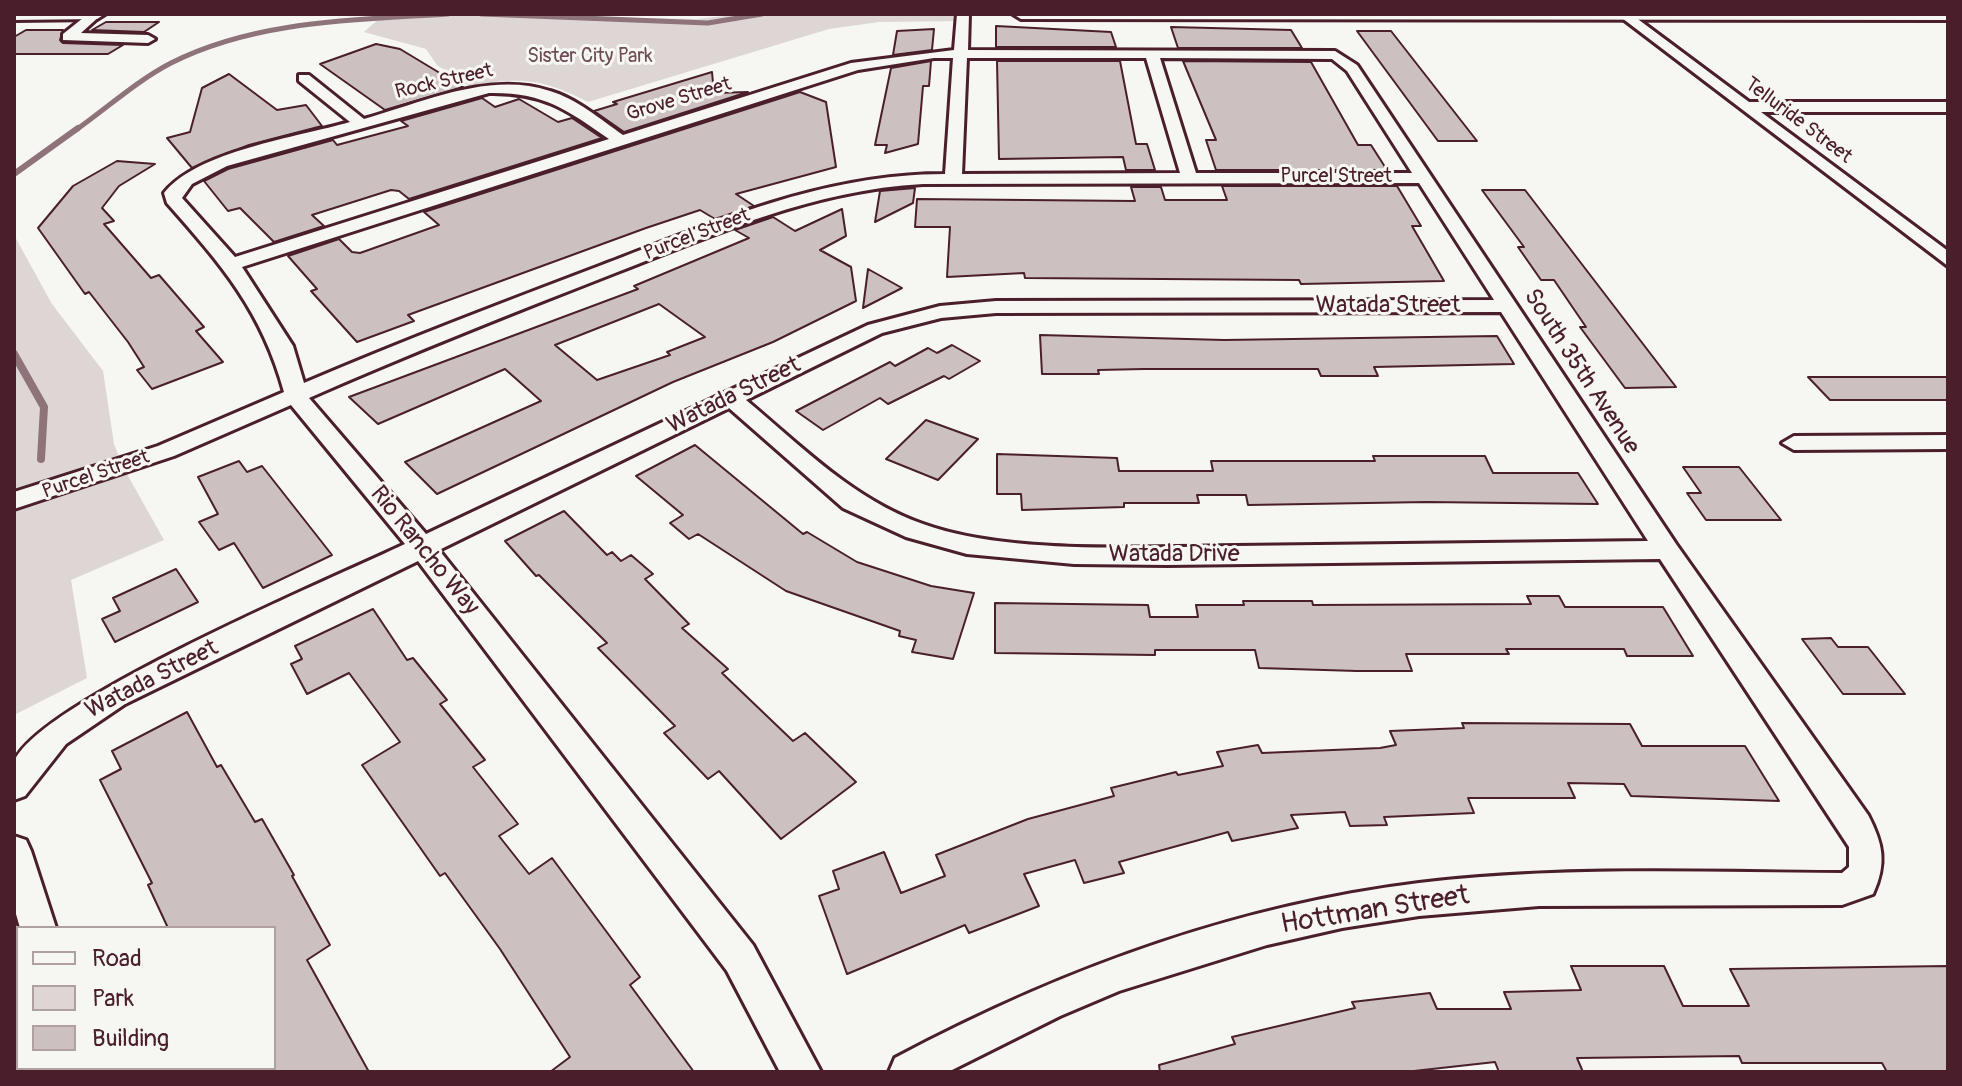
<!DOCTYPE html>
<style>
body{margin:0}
#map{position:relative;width:1962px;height:1086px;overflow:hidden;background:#f6f6f2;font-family:Pangolin,sans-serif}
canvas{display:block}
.frame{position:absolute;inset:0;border:16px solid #4a1f2b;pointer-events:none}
.legend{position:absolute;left:16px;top:926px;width:260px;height:144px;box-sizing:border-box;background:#f6f6f2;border:2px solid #b1a0a2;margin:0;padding:10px 14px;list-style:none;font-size:24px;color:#4a1f2b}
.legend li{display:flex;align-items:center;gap:16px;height:40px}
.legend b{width:40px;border:2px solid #b1a0a2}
</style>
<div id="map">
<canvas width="1962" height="1086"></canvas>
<div class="frame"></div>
<ul class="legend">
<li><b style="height:10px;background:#f6f6f2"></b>Road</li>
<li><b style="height:22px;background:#ddd6d5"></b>Park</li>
<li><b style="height:22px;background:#ccc1c0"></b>Building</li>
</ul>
</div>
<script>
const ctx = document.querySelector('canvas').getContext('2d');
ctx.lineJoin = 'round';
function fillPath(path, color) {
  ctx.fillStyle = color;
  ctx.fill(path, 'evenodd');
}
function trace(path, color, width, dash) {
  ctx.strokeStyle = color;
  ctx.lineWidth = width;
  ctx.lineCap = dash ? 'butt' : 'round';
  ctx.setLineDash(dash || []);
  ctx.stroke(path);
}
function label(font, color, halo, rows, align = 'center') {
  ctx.font = font + ' Pangolin,sans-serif';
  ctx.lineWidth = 6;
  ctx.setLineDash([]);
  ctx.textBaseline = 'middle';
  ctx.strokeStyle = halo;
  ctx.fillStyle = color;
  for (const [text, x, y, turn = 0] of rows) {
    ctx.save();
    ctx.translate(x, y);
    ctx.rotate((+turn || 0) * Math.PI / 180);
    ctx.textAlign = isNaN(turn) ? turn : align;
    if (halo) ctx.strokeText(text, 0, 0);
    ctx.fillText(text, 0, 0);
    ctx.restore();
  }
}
fillPath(new Path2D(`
 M408,14L696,19L745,14H963L962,21L879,22L829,29L588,102C541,78 521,77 469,86L437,65L426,49L364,32L382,16Z
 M14,235L52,304L103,371L114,444L123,467L164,540L71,580L87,678L14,715Z`), '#ddd6d5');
trace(new Path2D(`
 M482,14L708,23L762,14
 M76,130C107,108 138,80 171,63C256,20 356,20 448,14`), '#8e747a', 5);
trace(new Path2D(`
 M14,174L78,128`), '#8e747a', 6);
trace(new Path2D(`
 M14,354L44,407L41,459`), '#8e747a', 8);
const building = new Path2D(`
 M106,22H159L144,32L92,30Z
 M996,26L1111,32L1116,47H996Z
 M1171,27L1291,30L1302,48H1178Z
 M934,29L932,50L893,55L897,31Z
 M26,30H63L60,40L63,43L123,45L108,54H14V37Z
 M1357,31H1391L1477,141H1438Z
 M376,44L400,49L463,87L385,110L320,64Z
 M931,61L929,86H923L918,144L885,153L887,145H875L891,68Z
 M997,61H1120L1136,144H1147L1155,170H1126L1123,157L999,159Z
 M1183,61L1311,62L1358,145H1371L1387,170H1216L1206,140H1216Z
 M712,72L714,93L748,92L624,132L594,111L617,104L613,102Z
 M229,74L277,110L306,105L322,126L249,145L192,168L167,138L190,132L202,88Z
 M800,92L826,102L836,167L736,194L754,206L715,219L700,210L646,228L408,315L414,321L357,342L311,291L317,289L288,256L339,239L352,252L360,253L439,225L424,212Z
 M482,98L495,107L519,99L558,122L572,118L602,138L409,199L399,191L391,190L312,215L324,226L274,242L240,208L228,211L204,181L228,169L333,140L337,145L408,126L401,121Z
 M117,161L155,164L119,186L102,208L114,221L104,224L151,278L159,275L204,327L196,331L223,362L152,389L137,370L144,367L128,342L89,292L85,294L38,228L73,186Z
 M1222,186H1397L1421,226H1412L1444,281L1301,284L1299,280L1025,278L1024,273L947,277L950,227H915L917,199L1135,201L1131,187H1161L1165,200H1227Z
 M915,188L913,203L875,222L880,191Z
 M1482,190H1525L1676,387L1625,388L1580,327H1586L1554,280H1541L1518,247H1524Z
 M842,209L846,236L820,250L851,267L856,301L773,342L673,382L437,494L405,462L541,401L505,369L378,424L349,397L638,289L634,286L749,238L735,230L773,217L795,231ZM659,304L705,337L667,352L670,355L597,380L555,345Z
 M868,269L902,288L863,308Z
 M1040,335L1224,340L1497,336L1514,364L1374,367L1378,376H1321L1318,369H1144L1098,370L1099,374H1042Z
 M952,345L980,361L949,379L944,376L888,404L880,398L823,430L796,411L890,362L895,366L928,348L937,353Z
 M1808,377H1948V400H1830Z
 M926,420L978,439L938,480L886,459Z
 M695,445L803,534L807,532L857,562L931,586L974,593L953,659L912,652L916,640L899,636L900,631L786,591L698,534L689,539L670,523L683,515L636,476Z
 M997,454L1117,458L1119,471H1213L1211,461H1375L1373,456H1485L1493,473H1578L1598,504L1427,502L1248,505L1246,495H1197L1199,503H1124V507L1022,510L1021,494H997Z
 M239,461L247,472L262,466L332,555L263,588L234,543L219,550L199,522L218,514L198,477Z
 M1683,467H1739L1781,520H1706L1687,493H1701Z
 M564,511L607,555L612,552L621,561L631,555L653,574L645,579L689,624L682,628L728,669L722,673L793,741L805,733L856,782L781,839L719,771L708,779L664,733L675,726L598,648L607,643L539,575L536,576L505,541Z
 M176,569L198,602L115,642L102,619L120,611L113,598Z
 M1527,596H1559L1565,607H1663L1693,656H1627L1624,649H1506L1509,654H1406L1412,671H1357L1259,668L1255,650H1155V655L995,653V603L1148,605L1150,617H1198L1196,605H1244L1243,601H1312L1313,605L1531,604Z
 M373,609L407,660L413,658L447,700L440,704L485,760L473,767L518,824L499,836L529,874L552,858L640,977L630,985L694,1072H550L570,1057L500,949L445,873L440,876L362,765L400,742L349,673L307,694L291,664L302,659L295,646Z
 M1831,638L1838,647H1868L1905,694H1843L1802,639Z
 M187,712L217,767L221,765L255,822L262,819L294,875L292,876L330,945L307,960L369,1072H274V928H168L148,885L152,883L100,780L121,769L112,751Z
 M1462,723L1630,724L1642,746H1745L1779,801L1631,796L1624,784L1568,783L1575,798H1468L1474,813L1384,817L1387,825L1350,826L1345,812L1291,815L1298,828L1232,841L1228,832L1119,862L1124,873L1084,883L1075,860L1024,874L1039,906L969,933L965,925L847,974L819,896L839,889L833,871L884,852L901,893L945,876L936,855L1028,819L1114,796L1111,788L1176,772L1178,775L1223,766L1217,752L1258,745L1262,753L1380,748L1396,745L1390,731L1464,728Z
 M1571,966H1664L1683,1006H1749L1730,969L1948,966V1072H1887L1882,1063H1742L1739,1056L1577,1058L1583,1072H1499L1495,1062L1405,1072H1160L1159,1065L1235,1044L1232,1037L1355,1008L1352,1002L1430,993L1437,1009H1511L1504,992L1581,990Z`);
fillPath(building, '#ccc1c0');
trace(building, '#4a1f2b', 2);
const minor = new Path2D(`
 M88,14H102L81,33L148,35L155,39L148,43L63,40V34Z
 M957,14H969L968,50L1335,51L1357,65L1676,544L1868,815C1883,844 1887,863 1873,894L1842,905L1539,906L1419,916L1342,928L1267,945L1119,991L1060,1016L948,1072H889L895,1058C1060,970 1233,906 1419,883C1559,866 1701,872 1842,873L1849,867V847L1660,559L1167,565L1074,564L967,554L906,537L843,508L729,408L439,550L753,945L821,1072H780L727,971L418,561L125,704L66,744L25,796L14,800C14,789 11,773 14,763C33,704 338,576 405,544L291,405L174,456L14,509V492L158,446L284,392C262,311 221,264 167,203L164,193C197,151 298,137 350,122L299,81V75H309L364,119C422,103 489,71 550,91C577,99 600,119 623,135L851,63L954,50ZM934,58H953L945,174C822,174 715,222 602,265C502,303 402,341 304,383L293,346L242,267L858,70ZM967,58H1146L1180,173L962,174ZM1160,58L1332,59L1347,71L1412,173H1196ZM489,93C543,92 566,109 609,139L235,257L182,198L192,184L227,166ZM1419,183L1494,300L996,301L940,306L868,325L426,534L309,398C411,353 515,312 620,271C720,232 814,190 923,184ZM1501,312L1648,541C1511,543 1373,544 1236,546C1145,547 1008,555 923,524C854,500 802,447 746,400L882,333L941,318L996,313Z
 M1631,14L1749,102H1948V112H1761L1948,251V266L1618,15Z
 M1948,435V449L1794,450L1782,443L1794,436Z
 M14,836L26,840L31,851L56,928H20L14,907Z
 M63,1068H103L104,1072H64Z`);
const tertiary = new Path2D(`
 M14,14H105L97,19L14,20Z
 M1013,14H1948V20L1021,19Z`);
trace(minor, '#4a1f2b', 6);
trace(tertiary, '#4a1f2b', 6);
fillPath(minor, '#f6f6f2');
fillPath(tertiary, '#f6f6f2');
label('20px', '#6f4d56', '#f6f6f2', [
 ["Sister City Park",590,57]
]);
label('20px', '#4a1f2b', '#f6f6f2', [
 ["Rock Street",444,82,-13],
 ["Grove Street",679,100,-17],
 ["Telluride Street",1798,121,37],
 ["Purcel Street",1336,177],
 ["Purcel Street",697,235,-21],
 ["Purcel Street",96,475,-19]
]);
label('24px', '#4a1f2b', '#f6f6f2', [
 ["Watada Street",1388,306],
 ["South 35th Avenue",1581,372,57],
 ["Watada Street",734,396,-26],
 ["Rio Rancho Way",424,551,51],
 ["Watada Drive",1174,555],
 ["Watada Street",152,680,-27]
]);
label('28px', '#4a1f2b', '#f6f6f2', [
 ["Hottman Street",1375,911,-9]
]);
</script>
